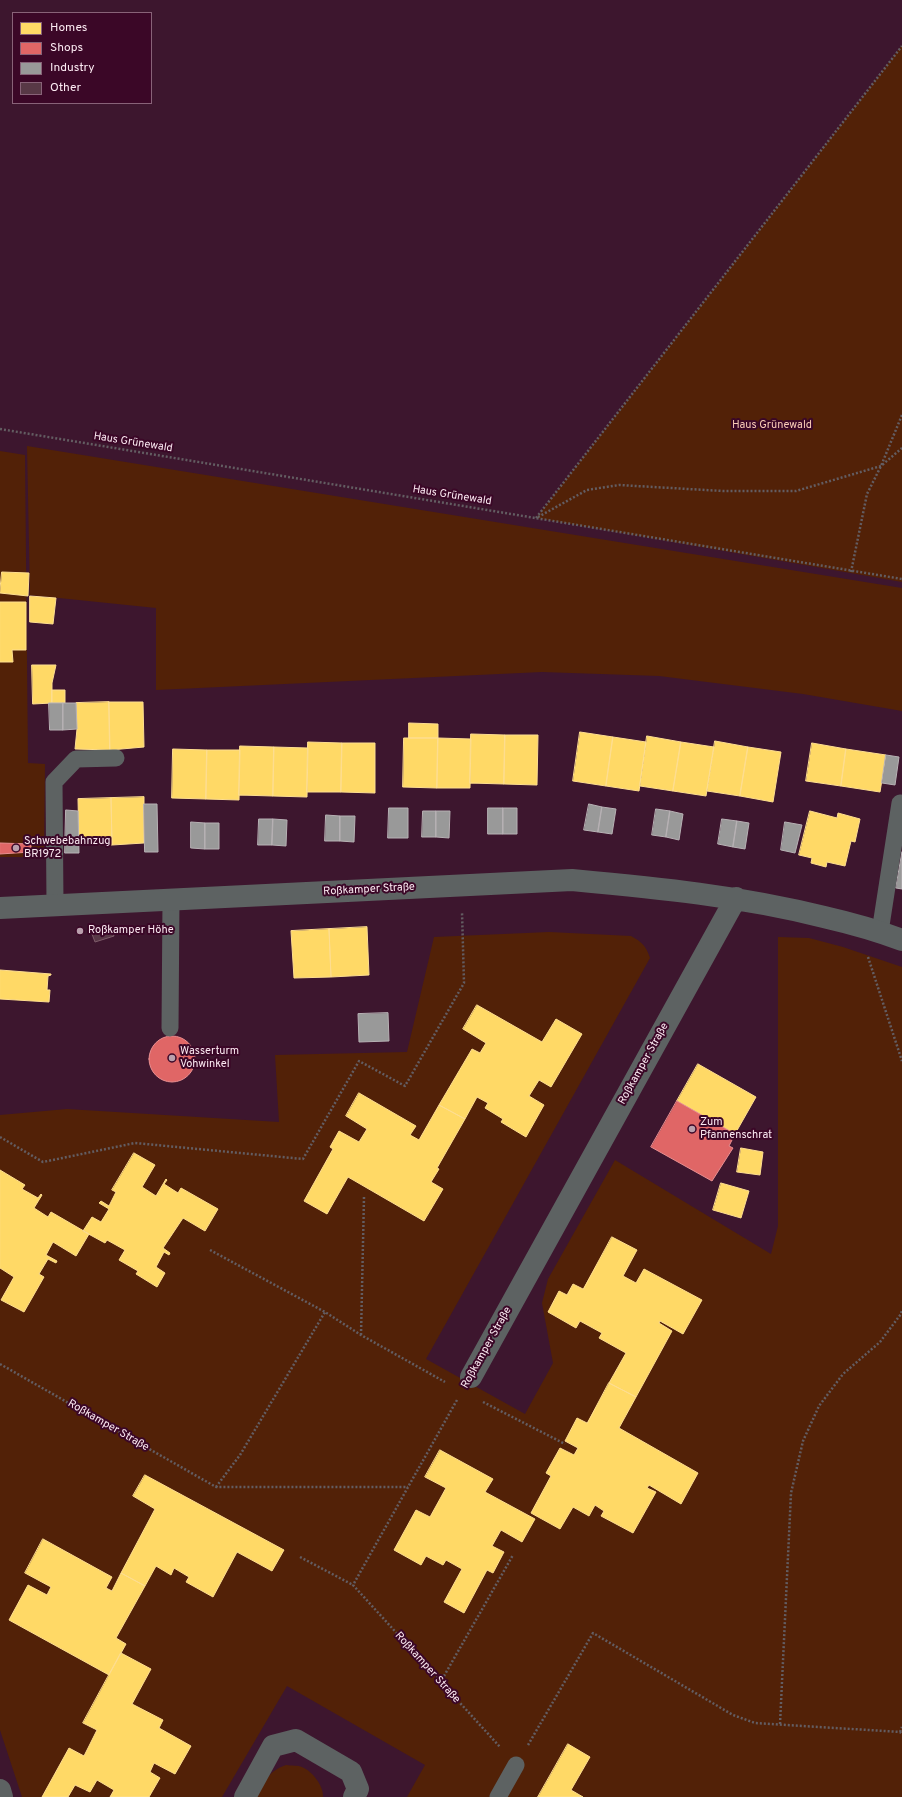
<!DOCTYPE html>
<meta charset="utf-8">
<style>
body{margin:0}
#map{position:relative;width:902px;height:1797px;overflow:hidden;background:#3d162e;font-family:Overpass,sans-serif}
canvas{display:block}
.legend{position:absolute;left:12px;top:12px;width:140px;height:92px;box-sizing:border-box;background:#3b0727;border:1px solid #886278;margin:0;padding:5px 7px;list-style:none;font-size:12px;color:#fceaf2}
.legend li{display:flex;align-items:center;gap:8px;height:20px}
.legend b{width:20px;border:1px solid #886278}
</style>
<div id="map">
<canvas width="902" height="1797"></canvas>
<ul class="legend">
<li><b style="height:11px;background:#ffd966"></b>Homes</li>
<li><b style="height:11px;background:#e06666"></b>Shops</li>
<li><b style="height:11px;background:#999"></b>Industry</li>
<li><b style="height:11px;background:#583846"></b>Other</li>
</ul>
</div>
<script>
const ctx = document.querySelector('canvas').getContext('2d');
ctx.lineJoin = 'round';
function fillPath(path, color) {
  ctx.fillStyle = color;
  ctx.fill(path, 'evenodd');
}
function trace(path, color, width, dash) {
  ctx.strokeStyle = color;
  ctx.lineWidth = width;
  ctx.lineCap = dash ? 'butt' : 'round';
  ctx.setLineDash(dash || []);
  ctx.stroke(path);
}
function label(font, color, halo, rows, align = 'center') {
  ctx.font = font + ' Overpass,sans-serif';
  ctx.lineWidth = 4;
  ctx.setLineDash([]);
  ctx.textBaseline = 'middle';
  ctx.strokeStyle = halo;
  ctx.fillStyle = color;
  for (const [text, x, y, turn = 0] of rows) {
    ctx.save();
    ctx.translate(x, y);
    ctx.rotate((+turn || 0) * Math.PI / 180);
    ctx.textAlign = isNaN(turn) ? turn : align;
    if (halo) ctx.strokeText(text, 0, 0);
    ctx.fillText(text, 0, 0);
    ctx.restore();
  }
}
fillPath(new Path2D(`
 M902,45V582L536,518L871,86Z
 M27,446L902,588V711L803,694L659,676L542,672L156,690V608L30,595Z
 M0,451L25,455L28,763L45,764L44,857H0Z
 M549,932L631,936C642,942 646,946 650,958L426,1359L525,1414L553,1363L542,1303L548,1279L615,1160L771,1254L778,1226V937L809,938L843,947L902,967V1797H407L425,1765L287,1686L222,1797H22L0,1730V1115L67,1109L279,1122L275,1055L407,1052L434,937Z
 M286,1765C291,1766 298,1765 302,1767C312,1771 324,1786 323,1797H256C265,1782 268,1771 286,1765Z`), '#522107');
const homes = new Path2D(`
 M2,572L29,573L28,596L0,593Z
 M30,596L56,598L53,624L30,622Z
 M0,602H26V650H12L13,662H0Z
 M32,665H56L52,683V703L33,704Z
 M52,690H65V703H52Z
 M109,702L110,750L75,749L77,729L76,703Z
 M109,702H143L144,747L110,750Z
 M409,723L438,724V738H409Z
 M580,732L613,737L606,786L573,781Z
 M471,734L505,735L504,784L470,783Z
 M505,735H538L537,785L504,784Z
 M647,736L681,742L673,791L640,786Z
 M613,737L646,742L639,791L606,786Z
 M404,738H438L437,788L403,787Z
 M438,738L471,739L470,788H437Z
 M715,741L748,747L740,796L707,791Z
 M308,742L342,743L341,792H307Z
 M681,742L714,747L706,796L673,791Z
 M342,743H375V793L341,792Z
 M812,743L846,749L841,786L806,781Z
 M240,746L274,747L273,796L239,795Z
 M274,747L308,748L307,797L273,796Z
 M748,747L781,752L773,802L740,796Z
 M173,749L207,750L206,799L172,798Z
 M846,749L886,755L880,792L841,786Z
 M207,750H240L239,800L206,799Z
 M144,797V843L112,845L111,798Z
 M111,798L112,845L79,844L78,799Z
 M810,811L837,818L838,813L860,819L855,842L851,841L845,866L827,862L826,867L811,863L812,858L799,855Z
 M367,927L369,975L331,977L329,929Z
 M329,929L331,977L294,978L291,931Z
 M0,970L51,974V975L48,976L47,990H50L49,1002L0,999Z
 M477,1005L542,1042L556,1019L582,1034L551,1087L539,1080L529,1096L544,1105L526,1137L501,1122L503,1119L485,1108L488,1103L477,1097L465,1119L439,1105L472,1049L480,1053L486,1043L463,1029Z
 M698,1064L756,1097L735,1134L677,1101Z
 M359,1093L416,1126L410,1135L419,1140L439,1105L465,1119L437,1168L439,1169L431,1182L443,1189L424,1221L348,1177L327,1214L304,1201L333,1149L330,1147L339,1131L359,1142L367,1129L346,1116Z
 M741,1148L763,1152L760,1175L737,1172Z
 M134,1153L155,1165L142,1187L156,1196L166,1179L167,1180L164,1184L178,1193L181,1188L218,1209L205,1231L183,1218L163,1248L170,1253L169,1255L164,1252L156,1267L165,1273L157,1287L136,1274L138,1271L119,1260L125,1250L107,1240L105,1243L83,1231L92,1217L101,1222L109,1209L99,1203L101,1201L109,1206L116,1192L112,1190Z
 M0,1170L25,1185L22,1189L38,1198L41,1194L42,1195L34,1208L48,1217L51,1212L89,1234L76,1256L53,1242L46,1255L57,1261L56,1263L48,1259L39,1274L44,1277L24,1312L1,1300L14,1277L0,1268Z
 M721,1183L749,1191L741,1218L713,1210Z
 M612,1237L637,1250L623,1276L636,1283L644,1269L702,1300L683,1334L660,1321L659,1323L672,1331L636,1397L609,1383L626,1353L599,1338L602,1333L580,1321L576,1328L548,1312L559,1291L567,1295L573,1284L583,1289Z
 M609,1383L636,1397L619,1428L698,1473L681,1504L649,1485L647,1488L656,1492L633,1533L601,1516L604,1511L595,1505L589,1516L573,1507L560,1529L531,1513L551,1476L546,1473L560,1448L574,1455L578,1448L565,1441L577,1418L587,1423Z
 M440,1450L493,1479L485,1492L535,1519L522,1542L501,1530L492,1546L504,1552L493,1573L487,1570L464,1613L444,1602L462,1569L446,1560L443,1565L426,1556L421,1565L394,1550L416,1510L430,1517L446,1488L425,1477Z
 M145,1475L284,1550L272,1571L237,1552L213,1597L186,1582L189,1577L174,1568L171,1575L156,1566L145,1586L121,1573L155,1509L133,1496Z
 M43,1539L112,1577L106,1588L112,1591L121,1573L145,1586L116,1638L126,1644L109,1675L9,1620L28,1585L47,1595L51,1587L25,1573Z
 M121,1653L151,1669L132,1704L163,1720L159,1728L191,1746L175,1774L154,1763L150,1772L160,1778L149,1797H110L114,1790L97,1780L90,1792L75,1785L68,1797H42L69,1748L84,1756L97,1730L83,1723Z
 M568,1744L590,1757L571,1790L583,1797H538Z`);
fillPath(homes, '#ffd966');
trace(homes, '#fede90', 1);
const shops = new Path2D(`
 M0,843L31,844V852L0,854Z
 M149 1059a23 23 0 1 1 46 0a23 23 0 1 1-46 0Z
 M677,1101L735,1134L729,1146L733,1148L712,1181L651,1147Z`);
fillPath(shops, '#e06666');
trace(shops, '#e88e90', 1);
const industry = new Path2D(`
 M49,703H63V730H50Z
 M63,703H76L77,729L63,730Z
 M886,755L899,757L895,785L882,783Z
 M144,804H157L158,852H145Z
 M589,804L602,807L598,832L584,830Z
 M602,807L616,809L612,834L598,832Z
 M389,808H408V838H388Z
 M488,808H503V834H488Z
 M503,808H517V834H503Z
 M656,809L670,811L666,837L652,835Z
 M66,810L78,811L79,853H65Z
 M423,811H436V837H422Z
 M436,811H450L449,838L436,837Z
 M670,811L683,814L679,840L666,837Z
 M326,815L340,816V841H325Z
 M340,816H355L354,842L340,841Z
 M259,819H273L272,845H258Z
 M273,819L287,820L286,846L272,845Z
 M722,819L737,821L733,847L718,844Z
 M737,821L749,823L745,849L733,847Z
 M191,822L205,823V849L191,848Z
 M785,822L802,825L795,853L781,850Z
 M205,823H219V849H205Z
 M902,852V889L896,888Z
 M388,1013L389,1041L359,1042L358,1014Z`);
fillPath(industry, '#999');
trace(industry, '#b7b1b4', 1);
const building = new Path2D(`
 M111,928L114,936L95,942L92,934Z`);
fillPath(building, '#583846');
trace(building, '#7e5c6a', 1);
trace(new Path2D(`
 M0,429L902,579
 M538,517L587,490L619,485L723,491H796L881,466L902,448
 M536,518L902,46
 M851,572L867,494L881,466L902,415
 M868,957L902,1061
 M0,1137L43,1162L135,1143L303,1159L359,1061L405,1086L464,983L462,912
 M210,1250L325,1312L361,1335L445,1382
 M361,1335L364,1197
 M0,1364L216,1487H408
 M457,1400L353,1585L500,1747
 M483,1402L565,1444
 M216,1487L240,1455L325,1312
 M300,1557L353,1585
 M440,1683L513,1555
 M780,1724L791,1493L803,1441L819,1406L843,1374L880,1342L901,1314L902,1310
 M900,1732L902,1727
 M528,1745L593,1633L733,1715L755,1723L900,1732L902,1734`), '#635d62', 2.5, [2, 2]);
trace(new Path2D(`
 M55,904L54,782L76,759L116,758
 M880,932L900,803
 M170,1028L171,900
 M498,1797L516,1765`), '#5d6262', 17);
trace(new Path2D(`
 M0,908L572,880C658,888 740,896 824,917C850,923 876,930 902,940
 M471,1377L736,898
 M0,1790L2,1797
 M245,1797L273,1746L296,1740L351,1772L358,1789L354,1797`), '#5d6262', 22);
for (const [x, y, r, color] of [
 [16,848,4,"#b9a0ad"],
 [80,931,4,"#b9a0ad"],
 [172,1058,4,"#b9a0ad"],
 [692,1129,4,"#b9a0ad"]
]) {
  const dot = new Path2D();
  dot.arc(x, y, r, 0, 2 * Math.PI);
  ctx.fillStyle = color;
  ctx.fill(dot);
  trace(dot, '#3b0727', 1.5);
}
label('11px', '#f9ccb5', '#3b0727', [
 ["Haus Grünewald",772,426]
]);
label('11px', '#fceaf2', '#3b0727', [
 ["Haus Grünewald",133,443,9],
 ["Haus Grünewald",452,496,9],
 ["Roßkamper Straße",369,890,-3],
 ["Roßkamper Straße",644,1064,-61],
 ["Roßkamper Straße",487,1348,-61],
 ["Roßkamper Straße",108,1426,30],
 ["Roßkamper Straße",427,1668,48]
]);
label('11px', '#fceaf2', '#3b0727', [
 ["Schwebebahnzug",24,842],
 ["BR1972",24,855],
 ["Roßkamper Höhe",88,931],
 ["Wasserturm",180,1052],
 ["Vohwinkel",180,1065],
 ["Zum",700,1123],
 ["Pfannenschrat",700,1136]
], 'left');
</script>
